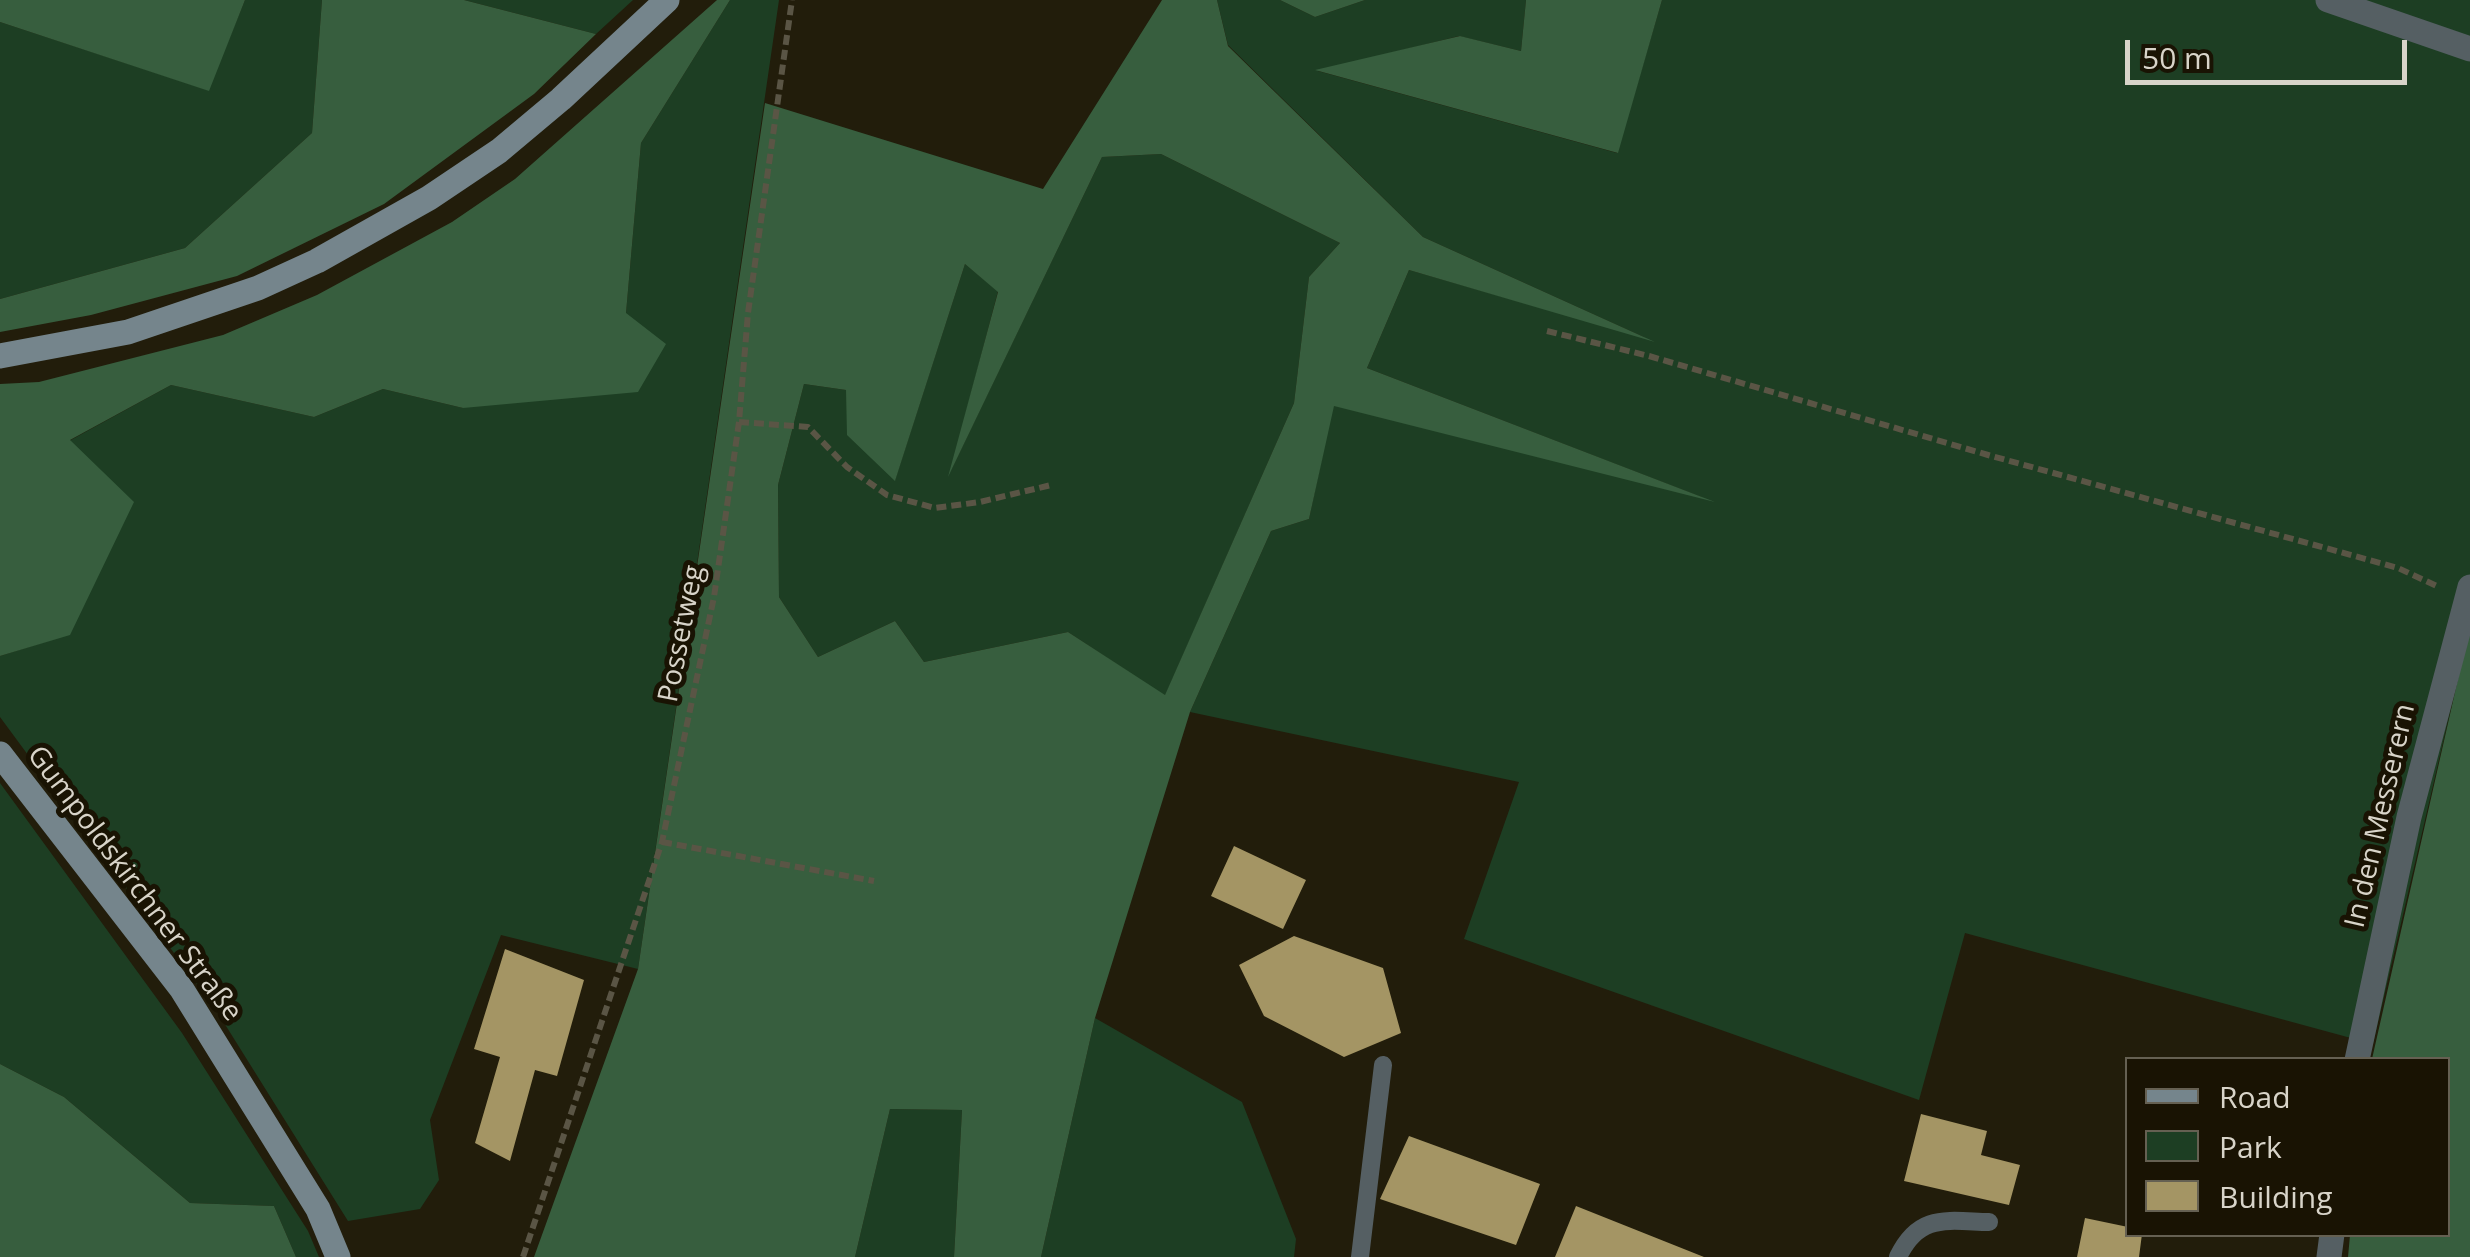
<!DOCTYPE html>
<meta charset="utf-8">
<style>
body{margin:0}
#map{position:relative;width:2470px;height:1257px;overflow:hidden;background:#221d0b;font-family:"Open Sans",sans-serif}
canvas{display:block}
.legend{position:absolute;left:2125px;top:1057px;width:325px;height:180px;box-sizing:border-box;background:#191303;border:2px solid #656052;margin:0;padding:12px 18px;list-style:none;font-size:30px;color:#d8d4c9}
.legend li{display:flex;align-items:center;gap:20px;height:50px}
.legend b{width:50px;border:2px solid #656052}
.scale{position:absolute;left:2125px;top:40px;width:282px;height:45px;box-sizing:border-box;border:5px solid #d8d4c9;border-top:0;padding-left:12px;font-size:30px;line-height:35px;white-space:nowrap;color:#d8d4c9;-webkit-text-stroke:8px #191303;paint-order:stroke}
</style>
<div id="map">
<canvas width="2470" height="1257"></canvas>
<ul class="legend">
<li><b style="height:12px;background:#75858c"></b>Road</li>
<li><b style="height:28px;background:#1d3e23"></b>Park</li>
<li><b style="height:28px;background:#a49564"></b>Building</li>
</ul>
<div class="scale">50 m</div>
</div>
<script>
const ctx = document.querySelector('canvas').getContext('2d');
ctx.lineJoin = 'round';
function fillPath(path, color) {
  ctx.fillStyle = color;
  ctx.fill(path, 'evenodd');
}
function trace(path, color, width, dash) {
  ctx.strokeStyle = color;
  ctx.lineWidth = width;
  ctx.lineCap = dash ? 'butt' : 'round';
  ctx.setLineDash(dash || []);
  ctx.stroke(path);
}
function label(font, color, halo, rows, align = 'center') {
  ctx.font = font + ' "Open Sans",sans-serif';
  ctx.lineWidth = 10;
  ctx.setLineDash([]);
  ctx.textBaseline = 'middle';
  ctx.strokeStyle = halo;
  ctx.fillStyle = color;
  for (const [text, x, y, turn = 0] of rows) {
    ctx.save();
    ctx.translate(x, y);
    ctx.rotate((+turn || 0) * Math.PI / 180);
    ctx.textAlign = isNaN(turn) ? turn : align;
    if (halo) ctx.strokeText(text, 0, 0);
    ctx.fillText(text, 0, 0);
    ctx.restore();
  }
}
fillPath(new Path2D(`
 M245,0H322L312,133L185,248L0,299V22L208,90Z
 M464,0H633L596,34Z
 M730,0H779L638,969L501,935L430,1120L439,1180L420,1209L348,1221L216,1010L0,717V656L70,634L69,441L171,385L314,417L383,389L463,408L626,313L641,143Z
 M1217,0H1280L1315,17L1365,0H1526L1521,51L1459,36L1318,71L1617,153L1662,0H2470V626L2373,1044L1965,933L1919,1100L1464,939L1519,782L1190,712L1271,531L1309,519L1333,405L1704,498L1367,368L1409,270L1646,338L1423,237L1228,45Z
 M1161,154L1340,243L1309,277L1294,403L1165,696L1068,632L924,662L895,621L818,657L779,597L778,485L804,384L846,390L895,480L965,264L998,291L951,470L1102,157Z
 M0,783L182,1033L308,1231L319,1257H296L274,1206L190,1203L64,1097L0,1064Z
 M1095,1018L1242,1102L1296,1239L1294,1257H1041Z
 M890,1109L962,1110L954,1257H855Z`), '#1d3e23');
fillPath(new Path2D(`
 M0,0H245L209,91L0,22Z
 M322,0H464L596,34L534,94L384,204L237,276L91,315L0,332V299L185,248L312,133Z
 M717,0H730L641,143L626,313L666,344L638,392L463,408L383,389L314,417L171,385L70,440L134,502L70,635L0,656V384L39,382L223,335L317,295L452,222L515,179Z
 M1162,0H1217L1228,46L1423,237L1655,342L1409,270L1367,368L1715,502L1334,406L1309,519L1271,531L1190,712L1095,1018L1041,1257H954L962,1110L890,1109L855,1257H534L638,969L765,103L1043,189ZM1161,154L1340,243L1309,277L1294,403L1165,695L1068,632L924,662L895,621L818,657L779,597L778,485L804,384L846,390L847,435L895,481L965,264L998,292L948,477L1102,157Z
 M1280,0H1365L1315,17Z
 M1526,0H1662L1618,153L1315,70L1460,36L1521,51Z
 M2470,626V1257H2348L2350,1235L2448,1234V1060L2372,1059Z
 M0,1064L64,1097L190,1203L274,1206L296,1257H0Z`), '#375e3e');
fillPath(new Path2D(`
 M1234,846L1306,880L1283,929L1211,896Z
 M1294,936L1383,968L1401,1033L1344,1057L1264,1016L1239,965Z
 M505,949L584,980L557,1076L535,1070L510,1161L475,1143L500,1057L474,1049Z
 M1921,1114L1987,1131L1981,1155L2020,1165L2009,1205L1904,1181Z
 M1409,1136L1540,1184L1516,1245L1380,1199Z
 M1576,1206L1704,1257H1555Z
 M2085,1218L2128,1227V1234H2142L2139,1257H2077Z`), '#a49564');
trace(new Path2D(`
 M1547,331L1649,356L1988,455L2398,568L2439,587
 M739,422L808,427L847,467L887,495L935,508L980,502L1051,485
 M662,842L874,881
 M523,1257L662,842L714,597L739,422L748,313L792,0`), '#5a5545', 6, [10, 5]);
trace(new Path2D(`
 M1360,1257L1383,1065
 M1898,1257C1919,1213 1947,1221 1989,1222`), '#555f63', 18);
trace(new Path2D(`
 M2328,0L2470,49
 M2357,1060L2409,817L2470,587
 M2329,1257L2332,1234`), '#555f63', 25);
trace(new Path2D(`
 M0,356L128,332L258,288L317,261L429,198L499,151L561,99L667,0
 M0,754L181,988L318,1209L338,1257`), '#75858c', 25);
label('28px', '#d8d4c9', '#191303', [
 ["Possetweg",682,634,-79],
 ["In den Messerern",2381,816,-77],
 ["Gumpoldskirchner Straße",134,884,53]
]);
</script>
